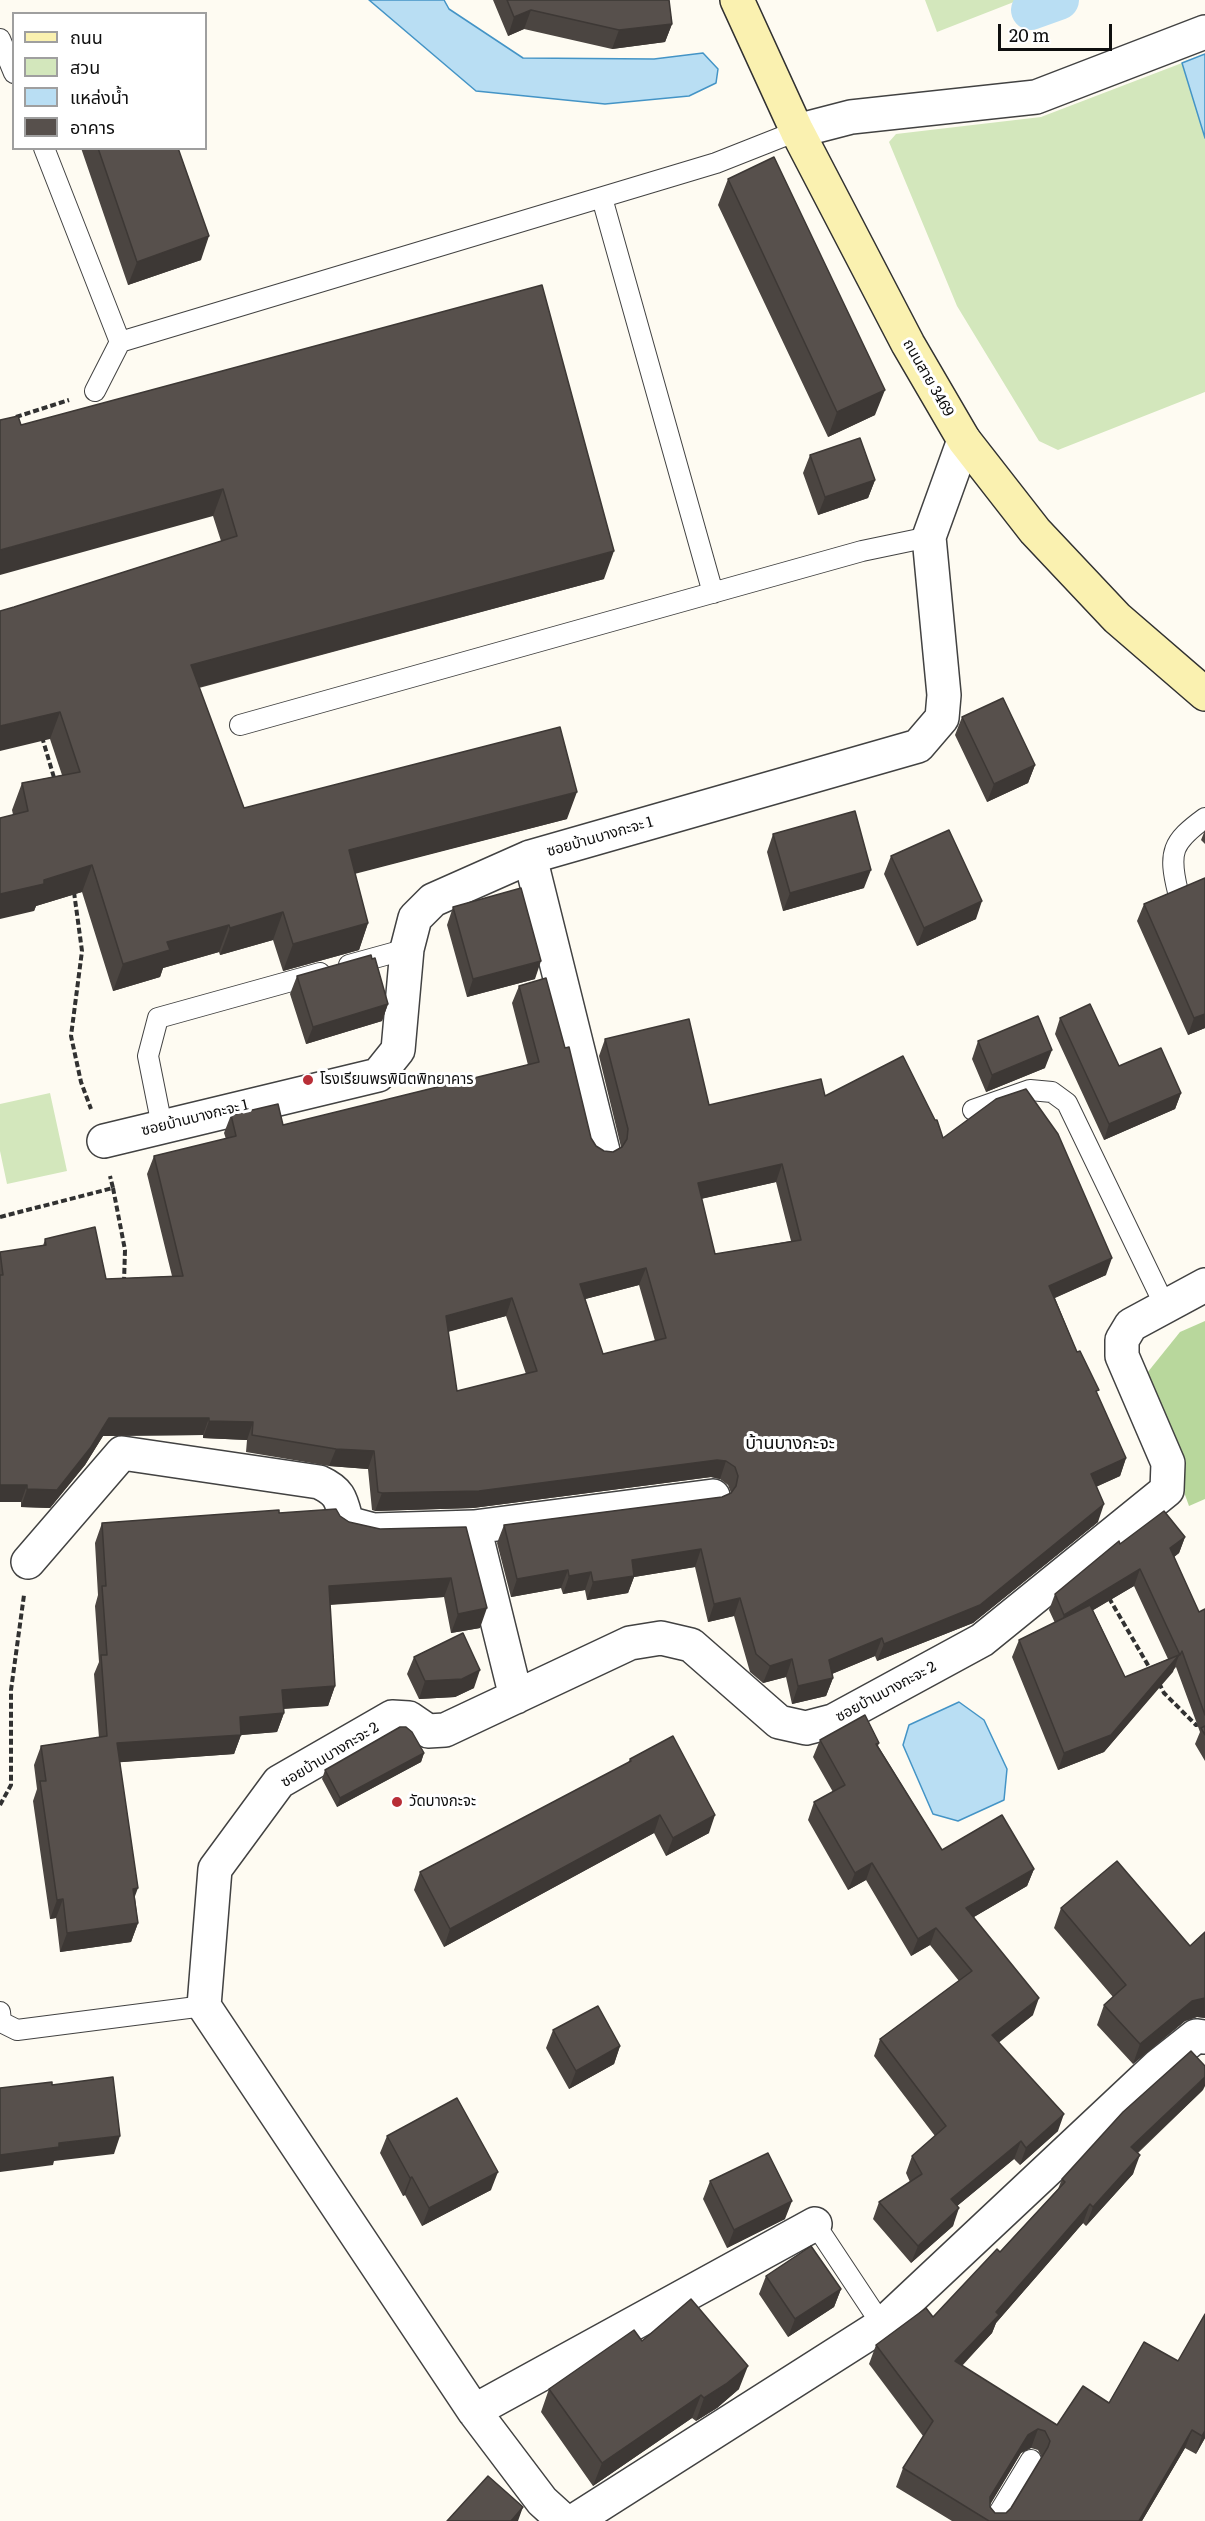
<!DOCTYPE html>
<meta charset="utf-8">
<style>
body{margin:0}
#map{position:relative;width:1205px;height:2521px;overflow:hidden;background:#fefbf2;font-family:Literata,"Noto Sans Thai",serif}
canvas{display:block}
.legend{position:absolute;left:12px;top:12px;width:195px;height:138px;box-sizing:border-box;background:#fff;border:2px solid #9f9f9f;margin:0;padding:8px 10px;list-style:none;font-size:18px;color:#0f0f0f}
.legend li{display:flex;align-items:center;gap:12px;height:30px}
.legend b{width:30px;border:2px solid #9f9f9f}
.scale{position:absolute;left:998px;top:24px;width:114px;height:27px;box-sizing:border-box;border:3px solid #0f0f0f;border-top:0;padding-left:8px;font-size:18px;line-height:21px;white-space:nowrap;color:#0f0f0f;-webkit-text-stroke:4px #fff;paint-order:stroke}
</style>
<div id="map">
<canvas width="1205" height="2521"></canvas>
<ul class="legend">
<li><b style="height:8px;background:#faf1b0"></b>ถนน</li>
<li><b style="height:16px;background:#d3e7bc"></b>สวน</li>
<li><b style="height:16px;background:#b9def3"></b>แหล่งน้ำ</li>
<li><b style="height:16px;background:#57504c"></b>อาคาร</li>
</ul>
<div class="scale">20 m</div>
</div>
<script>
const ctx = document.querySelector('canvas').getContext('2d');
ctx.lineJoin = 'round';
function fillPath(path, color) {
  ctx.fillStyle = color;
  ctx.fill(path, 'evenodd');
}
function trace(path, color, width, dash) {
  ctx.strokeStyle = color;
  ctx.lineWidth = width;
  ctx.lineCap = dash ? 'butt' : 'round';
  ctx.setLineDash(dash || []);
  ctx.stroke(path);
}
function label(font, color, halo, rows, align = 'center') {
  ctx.font = font + ' Literata,"Noto Sans Thai",serif';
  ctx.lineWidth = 6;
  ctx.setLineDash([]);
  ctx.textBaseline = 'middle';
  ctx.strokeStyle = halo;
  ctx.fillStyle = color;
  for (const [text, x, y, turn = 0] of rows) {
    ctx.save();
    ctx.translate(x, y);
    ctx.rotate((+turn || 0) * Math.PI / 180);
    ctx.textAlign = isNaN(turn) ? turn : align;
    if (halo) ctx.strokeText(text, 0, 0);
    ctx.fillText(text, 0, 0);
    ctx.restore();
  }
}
fillPath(new Path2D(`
 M925,0H1019L937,32Z
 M1182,63L1205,138V392L1058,450L1039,441L957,306L889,142L896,134L1041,117Z
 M50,1093L67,1171L7,1184L0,1151V1104Z`), '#d3e7bc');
fillPath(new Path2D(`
 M1205,1321V1499L1189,1506L1143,1378L1180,1332Z`), '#b8d79c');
const water = new Path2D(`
 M369,0H444L449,9L523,58L654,59L703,53L718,69L716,83L689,96L605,104L476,91Z
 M1205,54V138L1182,63Z
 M959,1702L984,1720L1007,1769L1004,1800L958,1821L933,1814L903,1745L909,1725Z`);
fillPath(water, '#b9def3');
trace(water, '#4494c6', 1.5);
trace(new Path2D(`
 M1031,10L1059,0`), '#b9def3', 40);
const lane = new Path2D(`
 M0,39L14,73
 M44,148L120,342
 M602,198L713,593
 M95,391L120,342L716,163L797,131
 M240,725L862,551L929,537
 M1178,892C1168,852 1172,842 1205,818
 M349,965L407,949
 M973,1110L1030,1090L1052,1092L1067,1103L1165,1306
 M162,1126L148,1056L158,1018L320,973
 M0,2012L1,2022L17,2030L204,2006
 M815,2224L882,2325
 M994,2521L1031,2460`);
const street = new Path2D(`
 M797,131L851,117L1036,97L1205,32
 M530,857L603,1151
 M104,1141L378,1075L398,1050L407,949L415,918L433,900L530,857L918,746L942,718L944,695L929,537L964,440
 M474,1527L713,1496
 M28,1562L122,1453L319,1482C341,1492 341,1500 347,1523L373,1530L474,1527L516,1697
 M474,2411L815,2224
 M564,2521L542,2501L474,2411L204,2006L215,1869L279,1782L392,1717L409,1718L428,1731L445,1730L630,1643L661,1638L691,1645L779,1722L806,1728L833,1721L982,1640L1167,1490L1168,1463L1122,1356V1340L1131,1325L1205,1285
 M574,2521L882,2325L1158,2066L1196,2036L1205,2037`);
const secondary = new Path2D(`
 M737,0L797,131L908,344L964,440L1035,531L1117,618L1205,694`);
trace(lane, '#424242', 22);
trace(street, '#424242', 36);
trace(secondary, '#313131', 36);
trace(new Path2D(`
 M16,417L69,400
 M42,737L55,781
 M74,892L82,951L71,1036L81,1082L91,1109
 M113,1188L125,1250L124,1282
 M0,1217L113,1188L110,1176
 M1109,1598L1152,1672
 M1159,1683L1164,1693L1196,1725L1205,1723
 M0,1805L11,1785V1690L24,1595`), '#313131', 4, [6, 3]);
trace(lane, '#fff', 20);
trace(street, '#fff', 33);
trace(secondary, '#faf1b0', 33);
fillPath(new Path2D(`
 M493,0H669L672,24L665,42L612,49L524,29L508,36Z
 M81,148H178L201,260L128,285Z
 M728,179L875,415L828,437L718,205Z
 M21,425L604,579L199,688L244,808L567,819L355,873L368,923L359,950L283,971L273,940L220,955L219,952L163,968L160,977L113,991L82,892L36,906L34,911L12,810L22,783L62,775L50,739L14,607L221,541L213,516Z
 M810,455L875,480L868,498L818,515L803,473Z
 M962,717L1035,765L1028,783L987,802L955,735Z
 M1205,830V844L1201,840Z
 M773,834L864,888L783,911L767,852Z
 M891,856L976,919L917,946L884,874Z
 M1205,878V1028L1188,1035L1137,921L1144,904Z
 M453,907L535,979L467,997L447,925Z
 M297,976L388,1004L382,1021L306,1044L290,994Z
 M519,986L565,1048L591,1138L596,1146L604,1151L613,1152L621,1147L599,1056L605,1039L709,1105L825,1096L943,1138L1106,1275L1055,1298L1077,1352L1126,1458L1120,1476L1096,1487L1098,1522L973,1623L877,1661L875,1656L832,1674L833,1678L826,1696L792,1704L786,1677L763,1683L750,1672L734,1616L708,1622L695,1567L634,1577L628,1593L587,1600L585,1590L563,1594L561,1588L511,1597L497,1543L504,1525L722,1497L731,1493L728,1485L720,1479L711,1477L473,1508L375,1511L372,1510L368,1469L329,1466L246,1452L247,1440L203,1438V1435L103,1436L85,1465L50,1508L21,1507V1502H0V1252L43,1246L45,1239L106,1279L172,1276L147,1174L154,1156L226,1139L224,1133L231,1115L283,1125L528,1065L512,1003ZM776,1182L791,1241L715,1254L701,1199ZM639,1285L655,1341L603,1354L585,1299ZM506,1316L526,1374L457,1391L448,1332Z
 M1060,1018L1119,1066L1181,1093L1175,1109L1104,1140L1055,1034Z
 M978,1041L1045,1068L986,1092L972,1059Z
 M279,1513L340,1516L349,1522L380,1529L466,1527L480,1628L451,1633L444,1597L330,1605L335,1686L328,1706L284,1709V1713L277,1732L241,1735L234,1754L120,1762L135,1897L138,1923L131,1942L60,1952L56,1918L50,1919L33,1801L37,1789L34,1765L41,1746L99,1738L94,1674L99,1662L95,1606L98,1595L95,1543L102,1523Z
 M1185,1537L1179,1553L1174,1557L1199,1612L1205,1609V1761L1195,1744L1200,1732L1176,1667L1104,1752L1058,1770L1012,1657L1019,1640L1055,1623L1049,1610L1055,1594L1120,1544ZM1134,1586L1168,1659L1125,1677L1093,1610Z
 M414,1657L474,1688L455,1697L419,1699L407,1674Z
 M820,1740L879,1743L878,1746L942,1850L1034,1869L1027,1886L974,1917L1033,2015L998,2042L1058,2131L1020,2165L1014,2159L957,2206L953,2226L911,2263L873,2219L879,2202L910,2182L906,2173L912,2156L935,2136L874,2056L880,2039L959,1981L930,1945L911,1956L866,1880L848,1890L808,1820L814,1802L833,1792L813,1757Z
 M424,1753L421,1762L337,1807L322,1779L325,1770Z
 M630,1759L709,1833L666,1856L654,1833L444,1947L414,1890L420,1872L628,1763Z
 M1061,1908L1190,1946L1205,1932V2018L1197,2017L1185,2021L1133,2064L1097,2025L1104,2005L1113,1997L1054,1928Z
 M553,2030L620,2046L614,2064L569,2089L546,2048Z
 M1203,2090L1138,2153L1133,2174L1086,2226L1083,2223L996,2323L992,2333L962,2366L1057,2425L1109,2403L1144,2342L1205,2438L1196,2454L1185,2448L1142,2521H952L896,2487L903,2468L923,2436L869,2364L876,2345L933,2317L1000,2252L1058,2189L1062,2179ZM1031,2448L1038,2450L1042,2458L1011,2508L1006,2513H995L990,2507V2504L1021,2453Z
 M387,2136L491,2190L422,2226L405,2195L403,2196L380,2153Z
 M710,2181L785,2219L727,2248L703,2199Z
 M766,2276L841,2289L834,2307L788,2337L759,2294Z
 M642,2341L739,2389L717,2408L696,2421L692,2418L593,2486L541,2412L549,2389Z`), '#4b4541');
fillPath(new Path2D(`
 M531,10L524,29L508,36L514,17Z
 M672,24L665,42L612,49L619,30Z
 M209,236L201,260L128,285L137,262Z
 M885,390L875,415L828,437L837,412Z
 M875,480L868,498L818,515L825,497Z
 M223,489L213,516L0,575V550Z
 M614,551L604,579L181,692L191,665Z
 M60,712L50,739L0,751V726Z
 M1035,765L1028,783L987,802L994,784Z
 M577,792L567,819L339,878L349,850Z
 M92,865L82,892L36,906L34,911L0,919V894Z
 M871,870L864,888L783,911L790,893Z
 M982,901L976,919L917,946L924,928Z
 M283,912L273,940L220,955L230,928Z
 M368,923L359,950L283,971L293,944Z
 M229,925L219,952L163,968L160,977L113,991L123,964L167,942Z
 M541,961L535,979L467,997L473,979Z
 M388,1004L382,1021L306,1044L313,1027Z
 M1205,1014V1028L1188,1035L1194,1018Z
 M1052,1050L1045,1068L986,1092L992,1075Z
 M1181,1093L1175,1109L1104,1140L1109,1124Z
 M782,1164L776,1182L691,1201L698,1183Z
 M1112,1258L1106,1275L1043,1303L1049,1286Z
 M646,1268L639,1285L574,1302L580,1284Z
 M512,1298L506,1316L439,1334L446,1316Z
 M109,1418H209L203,1435L103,1436L85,1465L50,1508L21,1507L27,1489Z
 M209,1421L253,1422L247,1440L203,1438Z
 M336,1449L374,1451L368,1469L329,1466Z
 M1126,1458L1120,1476L1084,1492L1091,1474Z
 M717,1460L726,1461L720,1479L711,1477L473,1508L375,1511L382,1493Z
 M0,1485H27L21,1502H0Z
 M1104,1504L1098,1522L973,1623L877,1661L884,1644Z
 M1185,1537L1179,1553L1164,1565L1170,1548Z
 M701,1549L695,1567L634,1577L628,1593L587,1600L593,1582L632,1560Z
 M1140,1569L1134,1586L1058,1631L1064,1615Z
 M568,1570L561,1588L511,1597L517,1579Z
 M591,1572L585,1590L563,1594L569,1576Z
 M451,1578L444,1597L322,1605L329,1586Z
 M740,1598L734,1616L708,1622L714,1604Z
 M487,1608L480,1628L451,1633L458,1614Z
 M882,1638L875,1656L822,1678L829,1660Z
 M1179,1655L1173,1672L1104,1752L1058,1770L1064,1753Z
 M792,1659L786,1677L763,1683L770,1666Z
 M480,1670L474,1688L455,1697L419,1699L425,1681Z
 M833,1678L826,1696L792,1704L798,1686Z
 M335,1686L328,1706L275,1709L282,1690Z
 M284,1713L277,1732L241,1735L234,1754L110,1763L117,1743L240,1717Z
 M424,1753L421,1762L337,1807L340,1798Z
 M660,1815L654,1833L444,1947L450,1929Z
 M715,1815L709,1833L666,1856L673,1838Z
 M872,1863L866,1880L848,1890L855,1873Z
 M1034,1869L1027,1886L960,1925L966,1908Z
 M138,1888L131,1907L133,1889Z
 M63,1899L56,1918L50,1919L57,1900Z
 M138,1923L131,1942L60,1952L67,1933Z
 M936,1928L930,1945L911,1956L918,1939Z
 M1039,1998L1033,2015L986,2053L992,2035Z
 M1205,1998V2018L1197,2017L1185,2021L1133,2064L1140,2044L1192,2001Z
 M620,2046L614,2064L569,2089L576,2071Z
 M1205,2077V2086L1203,2090L1124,2165L1131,2147Z
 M1064,2114L1058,2131L1020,2165L1026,2148Z
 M120,2136L114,2154L54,2161L53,2165L0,2172V2155L59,2143Z
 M1021,2141L1014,2159L945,2216L951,2199Z
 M1140,2155L1133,2174L1086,2226L1093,2207Z
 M498,2172L491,2190L422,2226L429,2208Z
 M412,2177L405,2195L403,2196L410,2178Z
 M792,2201L785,2219L727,2248L734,2230Z
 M1090,2204L1083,2223L996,2323L992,2333L948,2380L955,2361L996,2312Z
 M959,2208L953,2226L911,2263L918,2246Z
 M841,2289L834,2307L788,2337L795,2319Z
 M748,2366L739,2389L717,2408L696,2421L704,2398Z
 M701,2395L692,2418L593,2486L602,2463Z
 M1038,2429L1031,2448L1021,2453L984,2515L990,2497L1028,2435Z
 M1192,2430L1185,2448L1142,2521H1138Z
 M1205,2431V2438L1196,2454L1202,2436Z
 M523,2507L518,2521H511Z`), '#3d3835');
const building = new Path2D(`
 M507,0H669L672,24L619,30L531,10L514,17Z
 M98,148H178L209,236L137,262Z
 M774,157L885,390L837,412L728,179Z
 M542,285L614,551L191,665L244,808L560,727L577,792L349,850L368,923L293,944L283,912L230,928L229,925L167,942L170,950L123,964L92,865L44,880V884L0,894V818L28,811L22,783L80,772L60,712L0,726V611L14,607L237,536L223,489L0,550V420L18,416L21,425Z
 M860,438L875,480L825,497L810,455Z
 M1003,698L1035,765L994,784L962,717Z
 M855,811L871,870L790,893L773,834Z
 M949,830L982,901L924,928L891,856Z
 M1205,878V1014L1194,1018L1144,904Z
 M521,888L541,961L473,979L453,907Z
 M371,955L372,959L375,958L388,1004L313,1027L297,976Z
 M546,978L565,1048L569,1047L591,1138L596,1146L604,1151L613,1152L622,1147L627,1139L628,1129L605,1039L689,1019L709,1105L821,1079L825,1096L903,1056L935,1120H937L943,1138L996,1099L1026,1089L1058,1134L1112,1258L1049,1286L1077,1352L1080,1351L1099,1390L1096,1391L1126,1458L1091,1474L1104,1504L980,1605L884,1644L882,1638L829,1660L833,1678L798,1686L792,1659L770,1666L756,1654L740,1598L714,1604L701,1549L632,1560L634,1576L593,1582L591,1572L569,1576L568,1570L517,1579L504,1525L722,1497L731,1493L736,1486L738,1476L735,1467L726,1461L717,1460L479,1491L382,1493L378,1492L374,1451L336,1449L252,1435L253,1422L209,1421V1418H109L91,1447L57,1490L27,1489V1485H0V1275H3L0,1252L46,1245L45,1239L95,1227L106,1279L183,1276L154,1156L236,1136L231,1115L278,1104L283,1125L539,1062L519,986ZM782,1164L801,1240L715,1254L698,1183ZM646,1268L666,1338L603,1354L580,1284ZM512,1298L537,1371L457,1391L446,1316Z
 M1090,1004L1119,1066L1161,1048L1181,1093L1109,1124L1060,1018Z
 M1038,1016L1052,1050L992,1075L978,1041Z
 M336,1509L340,1516L349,1522L380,1529L466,1527L487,1608L458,1614L451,1578L329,1586L335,1686L282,1690L284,1713L240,1717L241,1735L117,1743L138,1888L133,1889L138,1923L67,1933L63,1899L57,1900L40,1781H46L41,1746L107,1736L101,1655H107L102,1586H106L102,1523L279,1510V1513Z
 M1164,1511L1185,1537L1170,1548L1199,1612L1205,1609V1715L1182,1651L1180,1655L1140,1569L1064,1615L1055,1594L1119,1541L1120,1544Z
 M1090,1605L1125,1677L1179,1655L1111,1735L1064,1753L1019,1640Z
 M463,1633L480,1670L462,1679L425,1681L414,1657Z
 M865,1715L879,1743L876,1744L942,1850L1002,1815L1034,1869L966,1908L1039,1998L992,2035L1064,2114L1026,2148L1021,2141L951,2199L959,2208L918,2246L879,2202L922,2174L912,2156L946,2126L880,2039L972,1971L936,1928L918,1939L872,1863L855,1873L814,1802L845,1785L820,1740Z
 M1205,1726V1735L1201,1728Z
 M400,1727H406L412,1732L424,1753L340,1798L325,1770Z
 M673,1736L715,1815L673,1838L660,1815L450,1929L420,1872L631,1761L630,1759Z
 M1117,1861L1190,1946L1205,1932V1998L1192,2001L1140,2044L1104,2005L1126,1985L1061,1908Z
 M598,2006L620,2046L576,2071L553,2030Z
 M1191,2051L1205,2066V2077L1131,2147L1140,2155L1093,2207L1090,2204L996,2312L999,2315L955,2361L1057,2425L1083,2386L1109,2403L1144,2342L1178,2361L1205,2314V2431L1202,2436L1192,2430L1139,2521H989L903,2468L933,2421L876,2345L926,2308L933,2317L997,2249L1000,2252L1065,2182L1062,2179L1123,2112ZM1038,2429L1045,2431L1050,2441L1048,2447L1011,2508L1006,2513H995L990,2507V2497L1028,2435Z
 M113,2077L120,2136L59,2143V2147L0,2155V2088L52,2082V2085Z
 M457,2098L498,2172L429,2208L412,2177L410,2178L387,2136Z
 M768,2153L792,2201L734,2230L710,2181Z
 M811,2246L841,2289L795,2319L766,2276Z
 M691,2299L748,2366L726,2384L704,2398L701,2395L602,2463L549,2389L634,2330L642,2341Z
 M488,2476L523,2507L511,2521H447Z`);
fillPath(building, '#57504c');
trace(building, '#3d3835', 1.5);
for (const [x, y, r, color] of [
 [308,1080,6,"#b82e37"],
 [397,1802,6,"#b82e37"]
]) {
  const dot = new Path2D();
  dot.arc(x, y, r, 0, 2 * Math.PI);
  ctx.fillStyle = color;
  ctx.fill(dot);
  trace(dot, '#fff', 2);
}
label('15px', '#0f0f0f', '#fff', [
 ["ถนนสาย 3469",928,378,60],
 ["ซอยบ้านบางกะจะ 1",600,837,-16],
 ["ซอยบ้านบางกะจะ 1",195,1118,-14],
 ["ซอยบ้านบางกะจะ 2",886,1692,-28],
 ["ซอยบ้านบางกะจะ 2",330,1755,-31]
]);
label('15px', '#0f0f0f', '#fff', [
 ["โรงเรียนพรพินิตพิทยาคาร",320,1080],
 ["วัดบางกะจะ",409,1802]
], 'left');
label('18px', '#0f0f0f', '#fff', [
 ["บ้านบางกะจะ",790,1444]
]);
</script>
